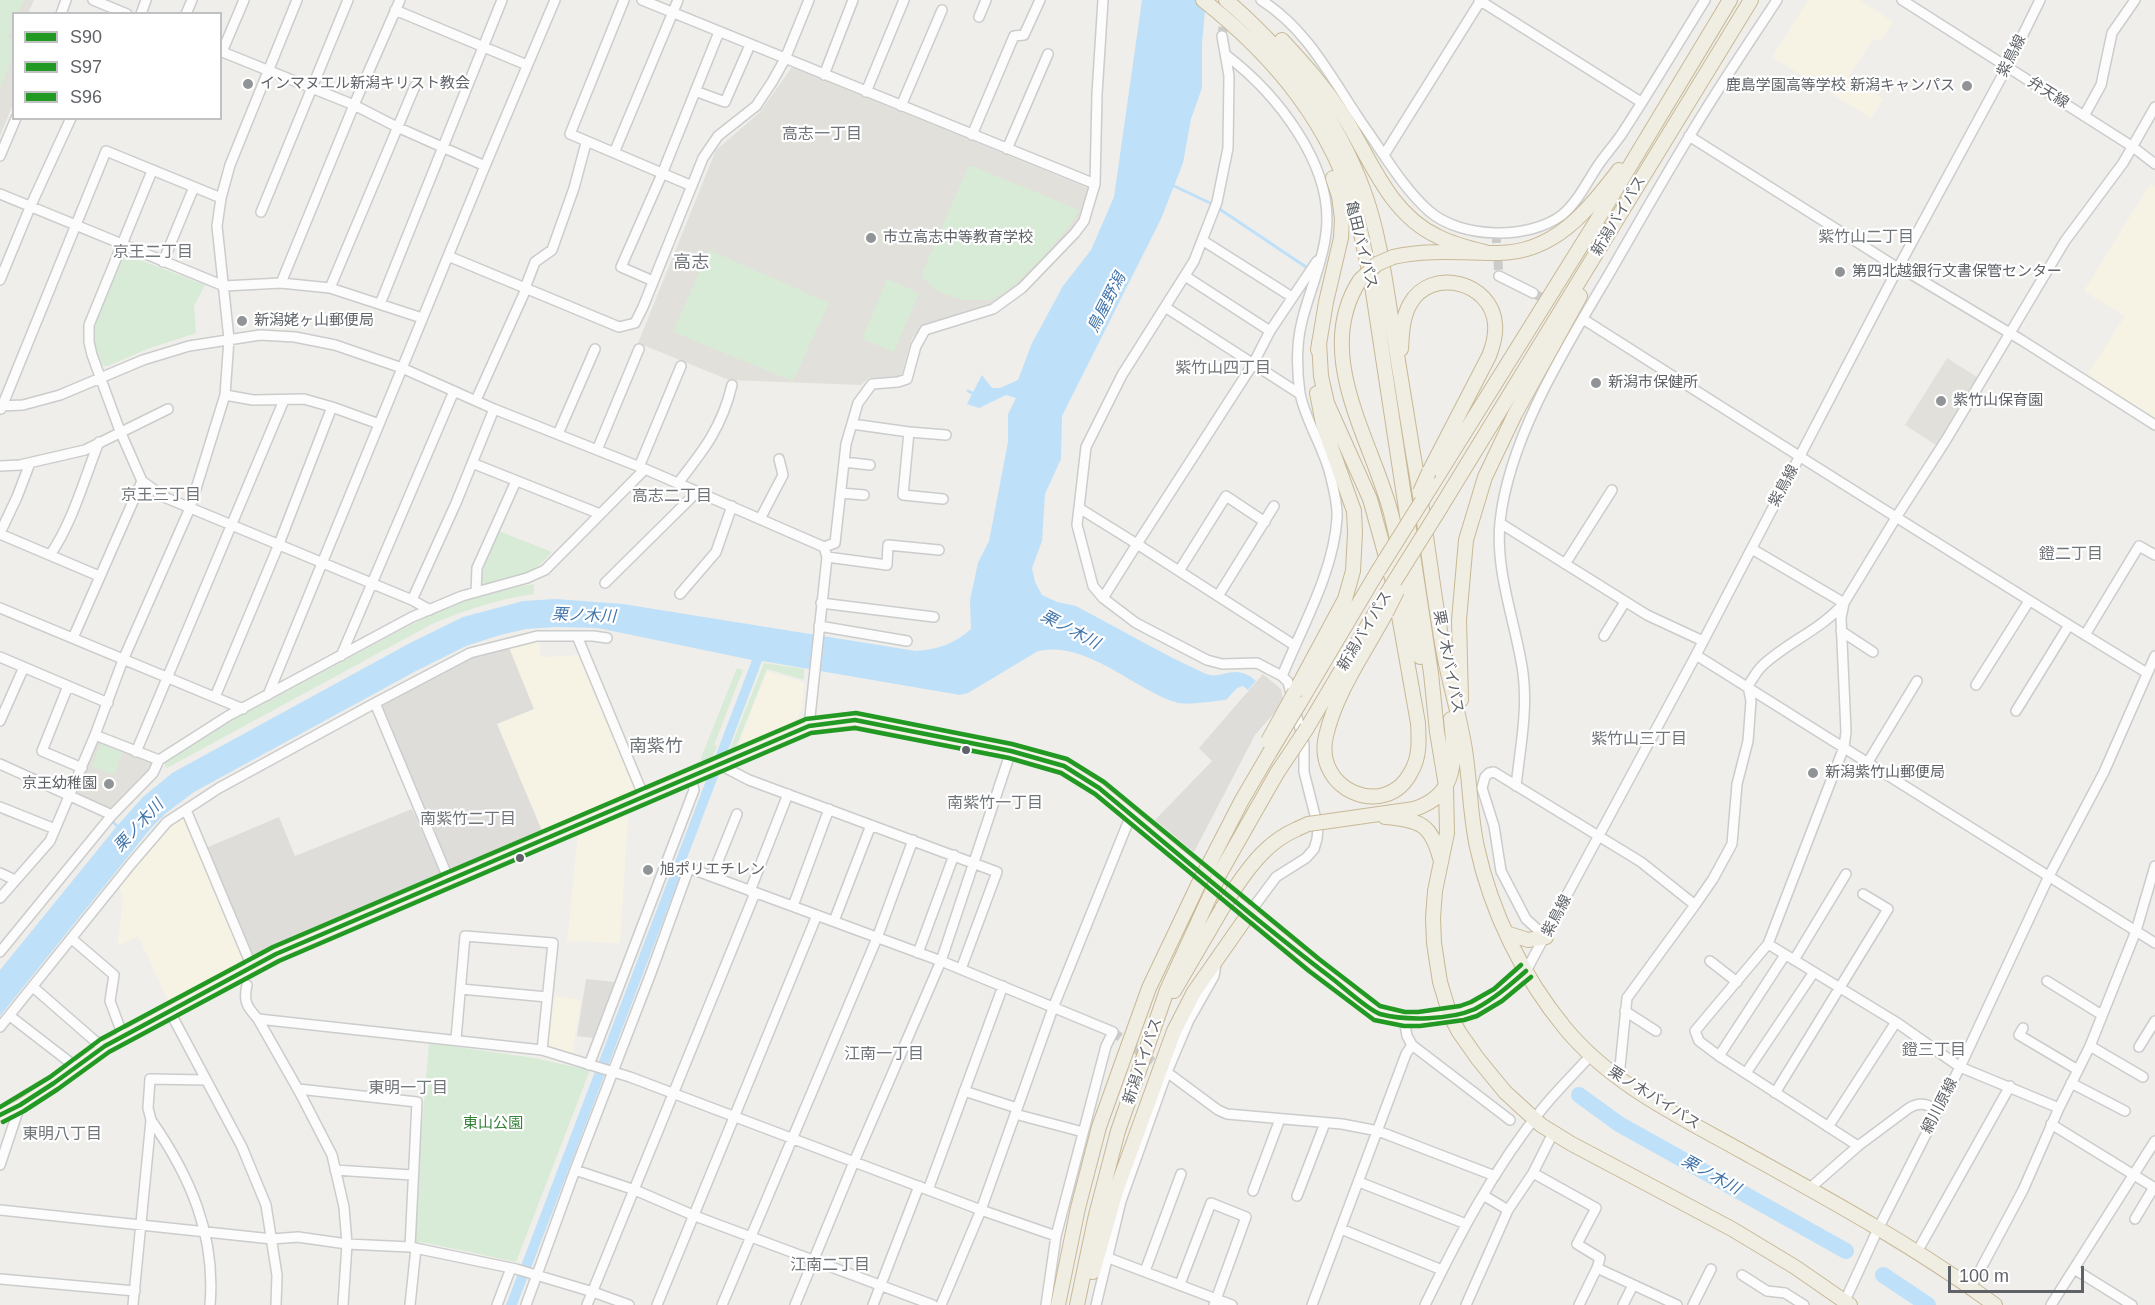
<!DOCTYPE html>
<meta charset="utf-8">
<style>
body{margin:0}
#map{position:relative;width:2155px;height:1305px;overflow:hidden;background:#efeeea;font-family:Arial,sans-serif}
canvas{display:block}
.legend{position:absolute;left:12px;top:12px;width:210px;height:108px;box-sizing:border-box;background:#fff;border:2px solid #bfc1c3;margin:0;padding:8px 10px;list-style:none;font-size:18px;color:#5f6368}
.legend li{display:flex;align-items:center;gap:12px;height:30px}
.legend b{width:30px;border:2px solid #bfc1c3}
.scale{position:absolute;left:1948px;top:1266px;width:136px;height:27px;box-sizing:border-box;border:3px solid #5f6368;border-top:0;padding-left:8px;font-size:18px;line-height:21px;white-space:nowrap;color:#5f6368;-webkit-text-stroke:4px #fff;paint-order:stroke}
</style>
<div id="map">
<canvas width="2155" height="1305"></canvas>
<ul class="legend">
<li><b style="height:8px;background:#292"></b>S90</li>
<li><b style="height:8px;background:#292"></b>S97</li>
<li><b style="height:8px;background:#292"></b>S96</li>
</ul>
<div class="scale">100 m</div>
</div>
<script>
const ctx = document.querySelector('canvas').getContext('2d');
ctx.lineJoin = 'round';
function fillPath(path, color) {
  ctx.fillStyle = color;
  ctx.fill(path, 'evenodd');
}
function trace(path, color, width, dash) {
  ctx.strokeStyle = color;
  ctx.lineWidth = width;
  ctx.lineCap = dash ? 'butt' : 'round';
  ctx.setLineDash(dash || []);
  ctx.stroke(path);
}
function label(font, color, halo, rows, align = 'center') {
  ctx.font = font + ' Arial,"Noto Sans JP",sans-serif';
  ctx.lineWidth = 4.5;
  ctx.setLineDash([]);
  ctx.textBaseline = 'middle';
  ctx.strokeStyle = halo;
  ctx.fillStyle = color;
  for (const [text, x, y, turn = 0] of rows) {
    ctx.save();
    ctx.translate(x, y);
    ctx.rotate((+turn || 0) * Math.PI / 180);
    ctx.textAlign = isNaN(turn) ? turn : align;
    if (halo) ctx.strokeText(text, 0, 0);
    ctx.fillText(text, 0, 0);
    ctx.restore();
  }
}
fillPath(new Path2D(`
 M1808,0H1860L1893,22L1880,42L1874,38L1848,77L1883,99L1871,118L1772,57Z
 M2150,184L2155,187V421L2086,377L2125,316L2084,291Z
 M539,639L541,657L581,655L639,795L543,833L497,724L533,709L508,645Z
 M767,671L804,683L802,709L795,720L784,729L736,751Z
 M185,815L248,962L168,1000L138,936L118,946L123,897L119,887L142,855L170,824Z
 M628,815L620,943L567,941L578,835Z
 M553,996L581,1000L572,1055L546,1048Z`), '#f7f3e4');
fillPath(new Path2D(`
 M508,645L534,709L497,724L543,833L447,873L379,704L470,656Z
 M1263,674L1281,689L1284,702L1255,735L1194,852L1155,820L1212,761L1199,748Z
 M412,809L441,874L251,956L206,848L279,817L295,856Z
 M586,979L615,982L593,1038L577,1036Z`), '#dfddda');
fillPath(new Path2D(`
 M0,0H34L28,13L14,14L13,104L0,136Z
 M792,67L1088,188L1087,199L1079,221L1010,293L973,312L924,326L912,338L901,376L869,378L861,385L729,380L638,343L716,150L759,113Z
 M1947,358L1977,377L1936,445L1905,425Z
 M97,739L155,762L151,771L110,812L75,797Z`), '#e2e0da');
fillPath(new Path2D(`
 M0,0H24L18,13L14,14L13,24L8,37L13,40V56L0,89Z
 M972,166L1079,210L1068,228L1043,257L1013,286L991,300H962L937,291L921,276L968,167Z
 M709,250L829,303L793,381L673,332Z
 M122,253L205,285L194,306L196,333L147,349L108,366H104C79,335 110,285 122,253Z
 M887,279L919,293L894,352L862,339Z
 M499,531L552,552C531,578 514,578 483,585L479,580Z
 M534,584V594C498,599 465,610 432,624L167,768L163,762L220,727L433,613C466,598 498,590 534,584Z
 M764,663L804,669V680L767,669L734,752L728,754Z
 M737,668L743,670L714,745L717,746L712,759L702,763L701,758Z
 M101,743L123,751L114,775L92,766Z
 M429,1043L534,1058L590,1070L516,1262L427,1243L412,1242Z`), '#d8ebd6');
fillPath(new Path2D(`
 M1142,0H1206L1202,44V88L1191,119L1183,163L1161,219L1062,416L1061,459L1045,494L1042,541L1032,568L1035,582L1042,595L1057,602L1076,606C1118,628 1160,653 1204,673C1222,682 1233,661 1256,681L1248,690L1243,686L1237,688L1226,700C1213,701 1186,706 1175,702C1132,688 1086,640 1038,651L968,693L960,695L762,661L517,1305H506L752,660L598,628L557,627L526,629L500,635L466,646L416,671L194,792L165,814L151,828L0,1016V970L117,826L143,797L172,773L410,643L463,617L523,601L555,599L623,604L916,651C937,650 956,643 971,629L970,600L978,563L989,541L1008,442V414L1016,398L1006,395L979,408L967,404L982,375L992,388H1000L1018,380L1032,343L1063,286L1091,250L1114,197Z`), '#bfe0f9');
trace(new Path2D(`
 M1172,185L1212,204L1309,269
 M968,391L972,393
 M113,822L117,826`), '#bfe0f9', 3);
trace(new Path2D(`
 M1579,1095L1619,1124L1846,1251
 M1883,1275L1928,1305`), '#bfe0f9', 16);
trace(new Path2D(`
 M1222,36L1226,0
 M1496,234L1499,276
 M1533,293L1583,319
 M1113,1032L1164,1070`), '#cbcbca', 9, [9, 4.5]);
const minor = new Path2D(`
 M93,0L127,14
 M624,0L570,134L692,186
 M642,0L1095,184
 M1261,0C1310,31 1333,82 1366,129C1385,156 1404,189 1429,211C1461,239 1529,240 1562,215C1578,202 1588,180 1599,164C1606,154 1614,145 1621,135C1650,91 1677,45 1705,0
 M1479,0L1641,102
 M1902,0L2133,147L2155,164
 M395,10L527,65
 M61,14L66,0
 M141,14L146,0
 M186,14L192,0
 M979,17L986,0
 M1222,36L1229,76L1228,148L1217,202L1194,261L1122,375L1086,447L1077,525L1093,586L1103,598L1136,623L1207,660L1222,664L1257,663L1282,676L1288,682L1304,744V772L1318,827L1317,839L1314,849L1306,858L1276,877L1250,912
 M220,51L354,105L397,127L485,166
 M222,52L244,0
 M1226,55C1276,93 1335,166 1326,233C1322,271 1300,309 1298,347C1297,361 1298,379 1300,393C1305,421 1325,449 1331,478C1334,490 1338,506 1337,518C1334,571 1302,627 1282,676
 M824,75L853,0
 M695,91L725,102L750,45
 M866,92L904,0
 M901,106L942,10
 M2084,116L2101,85L2112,33L2135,0
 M972,135L1014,36L1024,35L1040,0
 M1689,136L1898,268L1906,271L2023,341L2155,425
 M1007,149L1048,54
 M614,153L678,0
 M1384,155L1481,0
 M0,156L16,118
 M152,171L89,325V342L92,355L120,431L142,481L164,497L412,600L430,610
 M0,194L224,286L281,283L330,288L422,318
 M261,212L348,0
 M1202,240L1292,297
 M448,256L619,327L635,323L643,307L703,158L718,136L756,106L772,82L785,59L809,0
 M163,262L194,187
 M1185,276L1270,331
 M1499,276L1533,293
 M0,280L31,205L71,118
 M653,281L621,267L662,174L719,32
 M281,283L354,105L400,0
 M330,288L415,86
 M525,288L535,262L552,250L574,188L586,143
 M380,304L502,0
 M1165,307L1300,394
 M1583,319C1770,438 1957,557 2147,673
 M225,395L253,400L304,399L332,407L379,424
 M476,400L526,289
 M0,406L23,405L60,395L143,360L189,346L260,335L295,337L335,345L402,368L494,409L645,469L824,547L827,557L809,726
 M1,409L106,151L221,198
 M852,424L909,432L903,495L943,499
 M909,432L946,435
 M558,434L595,349
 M597,450L639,349
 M844,462L870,465
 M472,463L600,514
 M0,466L20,465L85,450L168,409
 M639,467L681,366
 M678,483C704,450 722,427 732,385
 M841,493L864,495
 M1079,508L1137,544L1103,598
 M760,519L783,475L779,459
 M1500,523L1647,615L1703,641
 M0,533L17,497L30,463
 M0,534L99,576
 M824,547L835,543L846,444L858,403L872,384L898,382L907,379L916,346L925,330L993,309L1022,288L1075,233L1084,221L1095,184L1097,94L1103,0
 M50,555C73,522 84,479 99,442
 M827,557L887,565L888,545L939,550
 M1565,564L1612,490
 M1179,571L1226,496L1265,522
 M605,583L697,492
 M476,592L477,568L516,481
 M680,594L716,552L732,506
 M1218,596L1274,506
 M412,600L456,503L494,409
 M821,603L934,617
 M0,608L243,709
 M819,626L907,641
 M1841,631L1873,652
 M2085,635L2139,546L2155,555
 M577,636L644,797
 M1604,636L1625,602
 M73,638L142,481
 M1294,645L1137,544L1253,364L1270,331L1317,261
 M1696,655L2155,943
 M341,656L454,391
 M0,657L108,703
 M1976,685L2029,601
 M68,686L42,751L82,768
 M268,695L485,166L555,0
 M215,697L279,544L332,407
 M375,703L470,653L537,636H593L607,638
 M2016,711L2069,625
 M0,721L24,667
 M95,735L159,760L228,716L412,617L462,596L527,578L545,570L645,469
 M136,752L284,400
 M1868,762L1917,681
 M0,764L112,815
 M720,765L749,780L997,872L961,969
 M1516,786C1520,749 1528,710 1523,673C1516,623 1495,573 1500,522C1509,437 1566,347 1609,274C1635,229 1661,183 1689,137C1716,91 1747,46 1777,0
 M0,807L55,829
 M186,810L252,967
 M0,873L15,880
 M712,876L737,814
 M750,891L788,794
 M0,898L50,841L95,735L123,660L190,508L225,395L229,339L217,226L221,198L230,165L297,0
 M793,906L829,809
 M834,921L871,825
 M1546,937L1526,919L1501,871L1494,826L1482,788L1485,777L1489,773L1494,772L1641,862L1695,905
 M72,939L114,975L110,1001L123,1036
 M1768,944L1896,1022L1960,1067L2059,1108
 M0,952L112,815L153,773L159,760
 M918,953L954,855
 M1794,960L1846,874
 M1710,961L1737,982
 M1526,971L1696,655L1898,268L2007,67L2040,0
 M2047,981L2102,1015
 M247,985C243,1001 247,1007 258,1019
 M33,987L103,1048
 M461,989L547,997
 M1625,1011L1656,1031
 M170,1012L242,1147L266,1205L277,1275L276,1305
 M10,1016L76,1067
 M1404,1019L1407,1036L1412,1045L1510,1120
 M0,1027L131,864L167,822L219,788L375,703L449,880
 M2023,1028L2019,1035L2078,1070
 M456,1039L465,936L553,943L542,1050
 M2090,1046L2143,1077
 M2139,1047L2155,1021
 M1719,1056L1785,955
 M589,1065L694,790L691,777
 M1164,1070L1218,1110L1227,1114L1342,1124L1378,1131L1495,1176
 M1746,1073L1814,972
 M1615,1077L1620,1067L1627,998L1695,905L1713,879L1732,844L1737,784L1748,741L1751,701L1748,686C1752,680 1756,672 1762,666C1787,642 1821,630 1844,603L1752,549
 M2071,1083L2125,1111
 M298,1089L417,1102L410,1247
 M964,1091L1017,1108
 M1775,1093L1888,909L1863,894
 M1015,1114L1083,1132
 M151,1120C190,1176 216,1235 210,1305
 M2051,1124L2155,1188
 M1828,1127L1896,1022
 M1553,1133L1533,1173L1596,1208L1577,1244L1600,1258L1597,1268
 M1858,1146L1719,1056L1699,1041L1695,1031L1768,944L1844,747L1846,732L1841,618L1844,603L1897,516L1946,440L2065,241L2123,163L2155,107
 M0,1165L20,1105
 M335,1170L412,1175
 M575,1170L635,1190L695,1216L933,1305
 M1359,1182L1466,1224
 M1809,1189L1858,1146L1909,1108C1920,1101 1927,1105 1938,1109
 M928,1190L1003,986
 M1253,1191L1280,1119
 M1483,1195L1508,1210
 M1297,1196L1325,1123
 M0,1210L272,1239L298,1237L347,1244L410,1247L516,1269L593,1292L629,1305
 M2135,1219L2154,1187
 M1341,1229L1442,1270
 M1917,1252L2010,1086
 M1106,1257L1232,1305
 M2074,1269L2132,1305
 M1145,1271L1181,1174
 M1742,1275L1767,1291L1785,1293L1804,1305
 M0,1279L135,1291
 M1180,1284L1211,1203L1246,1217L1214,1305
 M1971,1287L2023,1190L2059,1108L2090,1046L2136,931L2155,866
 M133,1305L151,1120L148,1108L150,1079L206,1080
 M343,1305L347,1244L344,1207L332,1155L300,1093L258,1019L542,1050L630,1077L981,1210L1056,1236
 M410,1305L416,1248
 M497,1305L511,1268
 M526,1305L575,1170L651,973L689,868L941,961L1113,1032L1106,1046L1056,1236L1046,1305
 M587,1305L755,893
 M657,1305L817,915
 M722,1305L877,938L913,840
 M795,1305L854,1162L941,961L1011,751
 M873,1305L919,1186
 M941,1305L981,1210L1053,1008L1131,815
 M1096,1305L1121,1201L1167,1072L1189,1020L1214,976L1216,964
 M1312,1305L1406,1054L1412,1045
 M1425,1305C1458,1237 1494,1168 1542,1109C1557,1090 1575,1073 1591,1055
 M1466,1305L1508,1210L1533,1173
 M1579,1305L1597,1268L1677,1305
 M1623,1305L1633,1285
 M1693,1305L1711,1269
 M1843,1305L1878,1229L1960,1067L2049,876L2104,772L2155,656
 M2051,1305L2155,1141`);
const major = new Path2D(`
 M0,1115L20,1105L54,1083L105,1046L276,954L809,726L855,720L1011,751L1064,766L1099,788L1314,965L1377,1013L1404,1019H1419L1462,1013L1474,1009L1498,995L1526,971`);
const highway = new Path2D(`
 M1203,0C1275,57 1332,125 1357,216C1362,237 1366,258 1371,279L1431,673L1437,732L1446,786L1447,833L1435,891L1433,918L1434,943L1440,982L1450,1015L1459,1032L1478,1059L1505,1092L1541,1125L1570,1143L1732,1229L1795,1267L1850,1305
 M1226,0C1287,52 1335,114 1363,189C1379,232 1385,279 1392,324C1399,367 1406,410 1413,453C1425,520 1432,587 1444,654C1450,686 1460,717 1465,750C1470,782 1470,815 1477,847C1491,912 1523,977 1565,1028C1612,1085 1681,1117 1745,1153C1830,1200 1916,1247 1995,1305
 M1282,40C1305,65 1324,86 1343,115C1370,157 1388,213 1437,236C1452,244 1468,248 1485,252
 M1393,257C1428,249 1463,253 1498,253C1555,253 1588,210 1619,170
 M1360,280C1311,355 1374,443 1392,517C1403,563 1410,610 1420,657
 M1319,342L1321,376L1327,403L1370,499L1393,582L1418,723C1419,740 1420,757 1411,772C1386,821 1313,790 1326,736C1336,692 1365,652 1386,613
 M1401,349C1402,334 1402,318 1410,304C1431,266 1492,282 1495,324C1496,335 1493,346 1489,356L1429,472
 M1318,350L1326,302L1341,238L1342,219L1339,196L1333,178
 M1432,485L1604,209L1730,0
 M1436,515L1751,0
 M1295,692L1345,599L1353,571L1355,533L1354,511L1323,424L1317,393
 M1461,700L1459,620L1466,540L1485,477L1515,414L1580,296
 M1299,704L1378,571
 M1307,728L1384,598
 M1385,817C1420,820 1431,824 1440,858
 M1323,822L1414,809C1459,795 1455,757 1451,719
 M1208,866L1242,800L1270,752
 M1220,873L1277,773
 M1235,888C1252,863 1269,841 1297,829
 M1506,933L1528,940L1546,937
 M1174,991L1223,907
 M1093,1272L1116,1191L1174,1031L1194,992L1250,912
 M1058,1305L1078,1208L1099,1127L1149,988L1198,885
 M1077,1305L1096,1215L1118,1131L1167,990L1210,896`);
trace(minor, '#cbcccc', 12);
trace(major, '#d7ceb8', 14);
trace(highway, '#c8b996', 16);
trace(minor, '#fdfcfc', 9);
trace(major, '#f4f2e9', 10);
trace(highway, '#f0ede3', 14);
const highwayBridge = new Path2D(`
 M1360,280L1377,264L1393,257
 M1420,492L1429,472
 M1378,571L1432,485
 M1384,598L1436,515
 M1386,613L1397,591
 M1268,741L1295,692
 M1270,752L1299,704
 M1277,773L1307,728
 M1297,829L1308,824L1323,822
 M1198,885L1208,866
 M1210,896L1220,873
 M1223,907L1235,888`);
trace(highwayBridge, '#c8b996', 16, []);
trace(highwayBridge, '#f0ede3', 14);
trace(new Path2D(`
 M0,1115L20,1105L54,1083L105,1046L276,954L809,726L855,720L1011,751L1064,766L1099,788C1175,851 1250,916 1329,976C1341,985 1368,1010 1380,1014C1406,1021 1450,1020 1475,1009C1494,999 1510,985 1526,971`), '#292', 4.5);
trace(new Path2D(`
 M3,1122L24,1111L58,1089L109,1052L279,961L811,733L855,728L1009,758L1061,773L1095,794L1309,971L1374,1020L1404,1026H1420L1464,1020L1477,1016L1502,1001L1531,977`), '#292', 4.5);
trace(new Path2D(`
 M0,1107L50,1077L101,1039L273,947L806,719L856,713L1012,744L1067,759L1104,782L1319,959L1380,1006L1405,1012H1418L1460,1006L1471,1002L1494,989L1521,965`), '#292', 4.5);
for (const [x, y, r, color] of [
 [248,84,6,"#919496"],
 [1967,86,6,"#919496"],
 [871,238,6,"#919496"],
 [1840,272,6,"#919496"],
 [242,321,6,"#919496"],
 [1596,383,6,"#919496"],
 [1941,401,6,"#919496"],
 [966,750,5,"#5f6368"],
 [1813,773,6,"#919496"],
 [109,784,6,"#919496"],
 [520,858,5,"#5f6368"],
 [648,870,6,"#919496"]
]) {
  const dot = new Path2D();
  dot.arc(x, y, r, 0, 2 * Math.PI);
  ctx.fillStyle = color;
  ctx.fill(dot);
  trace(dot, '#fff', 2);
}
label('15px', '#5f6368', '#fff', [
 ["紫鳥線",2012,56,-63],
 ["弁天線",2048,93,32],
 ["新潟バイパス",1619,216,-59],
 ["亀田バイパス",1361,245,76],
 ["紫鳥線",1784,486,-62],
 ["新潟バイパス",1365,631,-59],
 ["栗ノ木バイパス",1448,662,79],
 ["紫鳥線",1557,916,-62],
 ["新潟バイパス",1143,1061,-71],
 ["栗ノ木バイパス",1654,1098,32],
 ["網川原線",1940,1106,-63]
]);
label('15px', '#5f6368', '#fff', [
 ["インマヌエル新潟キリスト教会",260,84],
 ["鹿島学園高等学校 新潟キャンパス",1955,86,"right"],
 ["市立高志中等教育学校",883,238],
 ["第四北越銀行文書保管センター",1852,272],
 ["新潟姥ヶ山郵便局",254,321],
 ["新潟市保健所",1608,383],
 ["紫竹山保育園",1953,401],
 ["新潟紫竹山郵便局",1825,773],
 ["京王幼稚園",97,784,"right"],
 ["旭ポリエチレン",660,870]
], 'left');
label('15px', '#348238', '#fff', [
 ["東山公園",493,1124]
]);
label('16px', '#70757a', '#fff', [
 ["高志一丁目",822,135],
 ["紫竹山二丁目",1866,238],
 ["京王二丁目",153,253],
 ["紫竹山四丁目",1223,369],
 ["京王三丁目",161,496],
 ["高志二丁目",672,497],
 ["鐙二丁目",2071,555],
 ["紫竹山三丁目",1639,740],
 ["南紫竹一丁目",995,804],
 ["南紫竹二丁目",468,820],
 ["鐙三丁目",1934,1051],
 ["江南一丁目",884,1055],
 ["東明一丁目",408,1089],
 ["東明八丁目",62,1135],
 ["江南二丁目",830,1266]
]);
label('italic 16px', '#4174aa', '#fff', [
 ["鳥屋野潟",1107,303,-63],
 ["栗ノ木川",584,616,2],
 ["栗ノ木川",1070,630,28],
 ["栗ノ木川",139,826,-47],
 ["栗ノ木川",1711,1175,29]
]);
label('18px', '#70757a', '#fff', [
 ["高志",691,263],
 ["南紫竹",656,747]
]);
</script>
